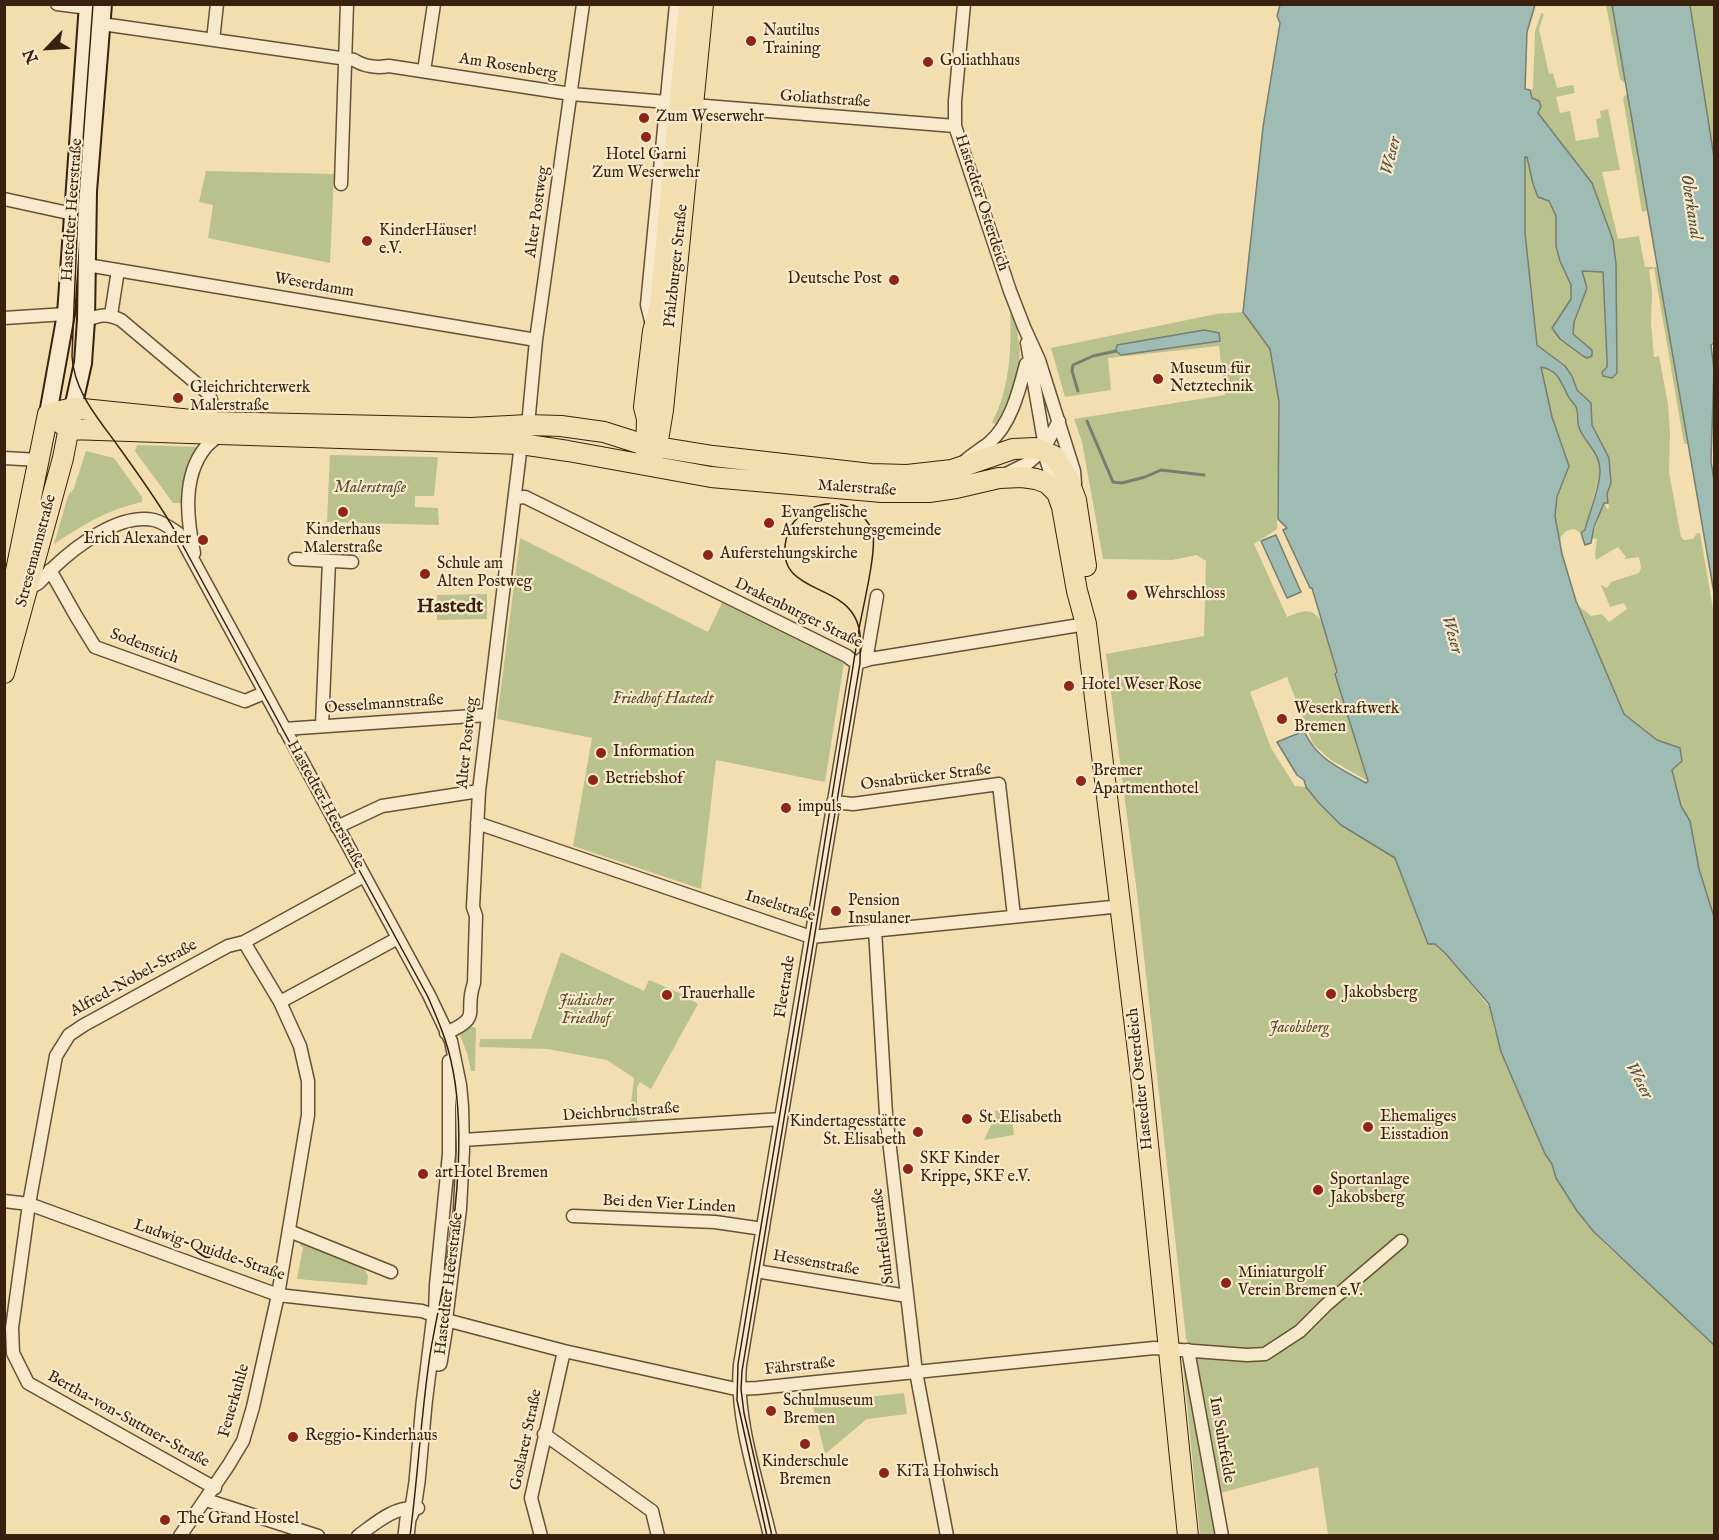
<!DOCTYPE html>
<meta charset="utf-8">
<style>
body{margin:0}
#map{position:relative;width:1719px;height:1540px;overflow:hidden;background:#f3deb0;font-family:"IM FELL English",serif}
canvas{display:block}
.frame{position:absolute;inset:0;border:6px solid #3a210e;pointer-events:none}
.north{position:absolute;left:18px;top:18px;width:60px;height:60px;-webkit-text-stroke:4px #f7eacc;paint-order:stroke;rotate:245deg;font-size:16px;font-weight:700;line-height:24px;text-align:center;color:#3a210e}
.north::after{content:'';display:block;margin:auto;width:21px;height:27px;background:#3a210e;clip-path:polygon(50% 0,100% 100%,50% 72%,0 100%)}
</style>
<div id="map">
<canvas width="1719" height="1540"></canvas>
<div class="frame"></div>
<div class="north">N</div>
</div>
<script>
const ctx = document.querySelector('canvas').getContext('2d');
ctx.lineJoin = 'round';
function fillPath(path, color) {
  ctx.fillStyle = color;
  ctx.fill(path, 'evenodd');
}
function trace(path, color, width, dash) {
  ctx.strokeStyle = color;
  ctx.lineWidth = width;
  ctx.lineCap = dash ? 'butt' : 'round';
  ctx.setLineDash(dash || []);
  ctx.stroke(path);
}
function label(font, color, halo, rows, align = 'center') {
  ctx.font = font + ' "IM FELL English",serif';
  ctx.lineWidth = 4.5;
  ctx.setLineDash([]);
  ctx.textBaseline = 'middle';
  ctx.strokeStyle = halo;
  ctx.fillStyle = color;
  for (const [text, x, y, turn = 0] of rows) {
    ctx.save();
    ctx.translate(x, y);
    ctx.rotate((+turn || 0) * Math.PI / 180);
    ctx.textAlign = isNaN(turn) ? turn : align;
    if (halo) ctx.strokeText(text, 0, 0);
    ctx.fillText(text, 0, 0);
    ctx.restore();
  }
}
fillPath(new Path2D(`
 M1606,5H1612L1626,84L1620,79Z
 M1690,5H1714V157Z
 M1541,13L1544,14L1539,29L1549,74L1553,73L1557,88L1573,85L1575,93L1556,97L1560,113L1570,111L1576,141L1599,137L1596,119L1601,118L1600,111L1608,109L1620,170L1602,172L1618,239L1639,236L1645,267H1659L1689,444H1685L1683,438L1654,268L1649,270L1652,292L1651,323L1654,357L1659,356L1668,404L1670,432L1669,472L1681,537L1684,540L1693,539L1697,533H1700L1714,615V917L1699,869L1690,821L1681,807L1672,769L1682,761L1680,749L1657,740L1624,714L1579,606L1591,616L1602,614L1609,622L1627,609L1624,603L1610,607L1601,585L1607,588L1611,582L1639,573L1641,568L1639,557L1624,559L1626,557L1618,547L1596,560L1595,554L1597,539L1592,538L1604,501L1607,509L1609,508L1607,494L1611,483L1609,458L1592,425L1591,403L1577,390L1572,376L1565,366L1537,345L1535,337L1525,233V157L1527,156L1533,184L1538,197L1549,201L1612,240L1592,183L1538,113C1536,104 1532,98 1530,90L1533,89L1535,32Z
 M1628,92L1649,210L1642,212L1623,98Z
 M206,171L334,174L330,263L208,238L213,205L199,202Z
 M1243,312L1270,349L1279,402L1277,529L1254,544L1287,617C1302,611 1312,606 1322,622L1368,781L1331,760L1313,744L1287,677L1250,692L1271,748L1295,786L1306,787L1318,802L1341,825L1395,858L1425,935L1445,953L1490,1008L1494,1030L1501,1045V1052L1545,1154L1552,1164L1556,1178L1586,1223L1607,1246L1654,1286L1714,1345V1535H1328L1318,1467L1220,1493L1196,1358L1186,1338L1137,893L1106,654L1204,636L1206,561L1197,555L1172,560L1103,559L1082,442L1074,419L1225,395L1219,346L1108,358L1111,390L1065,397L1051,348L1216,314Z
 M1014,313C1024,363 1022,381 997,426L992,422C1009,392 1012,349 1010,314Z
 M1541,367L1551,369L1564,385L1569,397L1576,406L1577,424L1599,458L1600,473L1585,530L1581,533L1574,529L1566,531L1561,537L1560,545L1555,519L1556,503L1569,466L1552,417Z
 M137,445L201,447L184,503H173L135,451Z
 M86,451L114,458L142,497V502C109,509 82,525 54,544L68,496L74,488Z
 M330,455L438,457L434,496H415V507L438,508L439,525L327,522Z
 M520,538L708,632L722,603L844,663L825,782L716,760L701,889L573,846L592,738L497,719Z
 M487,594V619L437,620V595Z
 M561,952L644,991L649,980L682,994L698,1004L651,1089L640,1082L637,1087V1121H629L634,1078L607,1060L547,1049L479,1047L480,1039H531Z
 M471,1026L476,1028L475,1071H471L467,1053L459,1033Z
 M1011,1109L1014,1135L984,1140L991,1125L997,1123L995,1111Z
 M301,1238L362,1264L368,1276L367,1285L297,1279L303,1247L300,1246Z
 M1183,1364L1190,1369L1219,1535H1200Z
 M904,1393L907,1414L867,1419L825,1454L812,1403Z`), '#b9c28d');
const water = new Path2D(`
 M1280,5H1535L1527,32L1525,89L1530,90L1532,98L1539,101L1541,106L1538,113L1592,183L1613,240L1616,264L1617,373L1612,378L1603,376L1602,372L1607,367V359L1603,272L1582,271L1587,288L1574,322L1573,334L1592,350V356L1587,358L1583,356L1560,339L1552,328L1571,299V285L1560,261L1556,246V216L1549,201L1538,197L1533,184L1527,157H1525V233L1537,345L1565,366L1572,376L1577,390L1591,403L1592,425L1609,458L1611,483L1607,494L1608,503H1604L1594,527L1591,543L1585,545L1581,533L1585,530C1589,513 1600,488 1600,471C1600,453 1587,445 1580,430C1576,422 1579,415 1576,407C1574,403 1570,400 1568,396C1561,382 1558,370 1541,367L1552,417L1569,466L1557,497L1555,516L1562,554L1576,601L1624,714L1657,740L1680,748L1682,761L1672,770L1681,806L1690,821L1699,869L1714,917V1345L1594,1232L1577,1211L1556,1178L1552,1164L1545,1154L1501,1052L1489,1004L1445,953L1435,944H1428L1395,858L1341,825L1318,802L1306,787L1304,780L1297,775L1277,742L1304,731C1317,760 1340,768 1366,783L1368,781L1335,674L1337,672L1312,588H1310L1283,530L1287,528L1278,519L1279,402L1270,349L1243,312L1263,127L1280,23L1277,16Z
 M1612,5H1690L1714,157V343L1711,345L1714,370L1711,461L1714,481V593Z
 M1204,330L1219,333L1220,341L1121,355L1116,351L1117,345Z
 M1276,535L1301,592L1287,598L1261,541Z`);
fillPath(water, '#9ebbb4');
trace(water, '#767d72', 1.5);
trace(new Path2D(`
 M1078,391L1072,371L1073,365L1093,356L1116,351
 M1087,421L1113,482L1122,483L1145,477L1161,470L1204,475`), '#767d72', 3);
const minor = new Path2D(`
 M57,4L88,8
 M964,4L955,101V126L1010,291L1024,327L1039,360L1074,471L1075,484
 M102,24L354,60C365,67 377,68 389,66L571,94L667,102
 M213,40L217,4
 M424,71L434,4
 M693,105L955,126
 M341,184L347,4
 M4,199L73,214
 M87,265L536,340
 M111,315L118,270
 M4,318L66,314
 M86,320C100,315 107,313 121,320L209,394L211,400V422
 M652,325L647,305L676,4
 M1027,343L1044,441L1043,450L1056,490
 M528,425L536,340L583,4
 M4,458L39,460
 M966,460C973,454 981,449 989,443C1011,424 1019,391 1026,364L1029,362
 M1004,475L1028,463L1043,450L1059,421
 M515,498L525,497L847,656C855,664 859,663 870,659L1086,624
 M194,553C187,519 182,477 205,448C209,443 215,439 219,435
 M295,559L352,562
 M50,570L76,616L95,647L245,701L264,693
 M27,588C41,585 42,578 52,569C76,546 119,513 154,520C163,522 172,529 179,534L429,995L451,1041L460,1085L462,1106L463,1150L460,1209L446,1320
 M322,725L329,561
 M284,729L487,715
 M833,802L853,804L999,784L1014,916
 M477,823L811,937L1122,906
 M337,827L382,806L479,791
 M875,930L886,1114L916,1372L947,1536
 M280,1002L398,938
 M446,1033C484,1016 463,1014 474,983L476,916L473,907L479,791L521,444
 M463,1140L781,1119
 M4,1201L29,1204L278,1295L422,1311L446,1320L564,1351L736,1389L757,1388L1154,1348L1247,1355L1265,1354L1300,1331L1326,1305L1401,1241
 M573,1216L715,1222L763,1229
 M289,1231L391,1272
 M756,1271L907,1296
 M435,1315L436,1285L449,1154V1061
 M1188,1350L1222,1536
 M544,1434L652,1511L658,1536
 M215,1488L28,1383L13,1353L12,1328L29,1204L56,1056L69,1035L84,1025L228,946L244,942L364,876
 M206,1500L318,1536
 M180,1536L228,1466L243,1441L253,1407L278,1295L308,1115V1081L300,1046L280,1002L244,942
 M358,1536C376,1523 394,1506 418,1508
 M541,1536L531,1498L564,1351
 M770,1536C758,1484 735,1417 740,1365L857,663L867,655L877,596`);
const tertiary = new Path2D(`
 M439,1363L446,1320
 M406,1536L408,1519L413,1508L417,1482L424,1404L435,1315`);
const secondary = new Path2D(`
 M73,408L83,363L86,320L88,191L103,4
 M48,414L66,314L88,4`);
const primary = new Path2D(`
 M48,414L69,429L521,444L568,451L711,477L882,492H929L956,488L999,478L1022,477L1036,479L1047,483L1057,493L1062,507L1077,591L1086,624L1141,1076L1188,1536
 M48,414L73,408L211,422L471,428L528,425L561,426L604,432L645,445L713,456L871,474L907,475L952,470L1013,449L1036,448L1054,456L1067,476L1076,500L1086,566
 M646,455L647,419L644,407L653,331L660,305L689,4
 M652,458L657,446L663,410L703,4
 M6,620L48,414
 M4,673L63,458L71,417`);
trace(minor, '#685036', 15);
trace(tertiary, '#685036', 18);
trace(secondary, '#3a210e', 20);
trace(primary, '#3a210e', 22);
trace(minor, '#f7eacc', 12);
trace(tertiary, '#f7eacc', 15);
trace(secondary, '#f7eacc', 16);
trace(primary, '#f3deb0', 20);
trace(new Path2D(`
 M93,4L78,209L72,356C74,392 98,418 118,446C138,474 158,501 175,531L428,997C437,1018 446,1038 451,1061C465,1121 458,1204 447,1265C442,1295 435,1324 430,1355C421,1415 418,1475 410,1536
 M767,1536L737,1400L738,1364C780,1120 820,874 859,629C863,607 876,554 873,535C870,522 861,513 850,508C837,502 823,503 810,509C798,515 788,526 786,540C775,590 835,584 853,614C863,629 860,646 860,663L742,1371L741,1389L744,1413L772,1536`), '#3a210e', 1.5);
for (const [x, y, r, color] of [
 [751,41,6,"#8f2418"],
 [928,62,6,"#8f2418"],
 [644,118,6,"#8f2418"],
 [646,137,6,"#8f2418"],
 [367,241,6,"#8f2418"],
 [894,280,6,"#8f2418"],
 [1158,379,6,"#8f2418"],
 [178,398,6,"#8f2418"],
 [343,512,6,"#8f2418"],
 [769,523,6,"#8f2418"],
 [203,540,6,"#8f2418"],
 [708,555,6,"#8f2418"],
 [425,574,6,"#8f2418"],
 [1132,595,6,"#8f2418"],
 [1069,686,6,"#8f2418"],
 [1282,719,6,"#8f2418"],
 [601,753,6,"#8f2418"],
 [593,780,6,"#8f2418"],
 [1081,781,6,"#8f2418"],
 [786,808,6,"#8f2418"],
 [836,911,6,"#8f2418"],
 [1331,994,6,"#8f2418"],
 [667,995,6,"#8f2418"],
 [967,1119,6,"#8f2418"],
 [1368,1127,6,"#8f2418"],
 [918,1132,6,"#8f2418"],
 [908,1169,6,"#8f2418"],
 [423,1174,6,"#8f2418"],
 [1318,1190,6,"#8f2418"],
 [1226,1283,6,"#8f2418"],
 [771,1411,6,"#8f2418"],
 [293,1437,6,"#8f2418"],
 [805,1444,6,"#8f2418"],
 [884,1473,6,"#8f2418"],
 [165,1520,6,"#8f2418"]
]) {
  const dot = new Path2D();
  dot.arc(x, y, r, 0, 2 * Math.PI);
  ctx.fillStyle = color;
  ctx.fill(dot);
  trace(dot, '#f7eacc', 2);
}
label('16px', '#3a210e', '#f7eacc', [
 ["Nautilus",763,32],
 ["Training",763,50],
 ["Goliathhaus",940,62],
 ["Zum Weserwehr",656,118],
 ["Hotel Garni",646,156,"center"],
 ["Zum Weserwehr",646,174,"center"],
 ["KinderHäuser!",379,232],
 ["e.V.",379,250],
 ["Deutsche Post",882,280,"right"],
 ["Museum für",1170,370],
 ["Netztechnik",1170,388],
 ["Gleichrichterwerk",190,389],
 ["Malerstraße",190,407],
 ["Evangelische",781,514],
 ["Auferstehungsgemeinde",781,532],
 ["Kinderhaus",343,531,"center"],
 ["Malerstraße",343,549,"center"],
 ["Erich Alexander",191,540,"right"],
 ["Auferstehungskirche",720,555],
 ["Schule am",437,565],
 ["Alten Postweg",437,583],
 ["Wehrschloss",1144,595],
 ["Hotel Weser Rose",1081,686],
 ["Weserkraftwerk",1294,710],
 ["Bremen",1294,728],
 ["Information",613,753],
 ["Bremer",1093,772],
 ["Apartmenthotel",1093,790],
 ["Betriebshof",605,780],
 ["impuls",798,808],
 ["Pension",848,902],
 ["Insulaner",848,920],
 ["Jakobsberg",1343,994],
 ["Trauerhalle",679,995],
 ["Ehemaliges",1380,1118],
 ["Eisstadion",1380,1136],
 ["St. Elisabeth",979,1119],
 ["Kindertagesstätte",906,1123,"right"],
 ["St. Elisabeth",906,1141,"right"],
 ["SKF Kinder",920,1160],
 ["Krippe, SKF e.V.",920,1178],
 ["artHotel Bremen",435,1174],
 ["Sportanlage",1330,1181],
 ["Jakobsberg",1330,1199],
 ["Miniaturgolf",1238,1274],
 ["Verein Bremen e.V.",1238,1292],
 ["Schulmuseum",783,1402],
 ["Bremen",783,1420],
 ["Reggio-Kinderhaus",305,1437],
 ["Kinderschule",805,1463,"center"],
 ["Bremen",805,1481,"center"],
 ["KiTa Hohwisch",896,1473],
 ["The Grand Hostel",177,1520]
], 'left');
label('16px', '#3a210e', '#f7eacc', [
 ["Am Rosenberg",508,67,9],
 ["Goliathstraße",825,100,4],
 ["Hastedter Osterdeich",981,203,72],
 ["Hastedter Heerstraße",73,210,-86],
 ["Alter Postweg",538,212,-82],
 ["Pfalzburger Straße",677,266,-84],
 ["Weserdamm",314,286,10],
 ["Malerstraße",857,489,4],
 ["Stresemannstraße",37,551,-75],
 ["Drakenburger Straße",798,614,26],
 ["Sodenstich",144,647,21],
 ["Oesselmannstraße",384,705,-4],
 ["Alter Postweg",468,743,-84],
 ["Osnabrücker Straße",926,778,-7],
 ["Hastedter Heerstraße",325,805,61],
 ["Inselstraße",780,907,17],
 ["Alfred-Nobel-Straße",134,979,-29],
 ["Fleetrade",786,987,-81],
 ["Hastedter Osterdeich",1141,1079,-96],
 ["Deichbruchstraße",621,1113,-4],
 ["Bei den Vier Linden",669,1205,3],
 ["Suhrfeldstraße",884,1236,-97],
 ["Ludwig-Quidde-Straße",209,1251,19],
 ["Hessenstraße",816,1264,10],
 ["Hastedter Heerstraße",450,1284,-83],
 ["Fährstraße",800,1367,-6],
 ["Feuerkuhle",235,1401,-74],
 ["Bertha-von-Suttner-Straße",128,1420,29],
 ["Goslarer Straße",527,1440,-78],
 ["Im Suhrfelde",1221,1440,80]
]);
label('italic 16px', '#5a492e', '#f7eacc', [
 ["Malerstraße",370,489],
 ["Friedhof Hastedt",663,700],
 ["Jüdischer",586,1002],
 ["Friedhof",586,1020],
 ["Jacobsberg",1299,1029]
]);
label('italic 18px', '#584f40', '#f7eacc', [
 ["Weser",1392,156,-76],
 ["Oberkanal",1690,207,81],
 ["Weser",1451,635,74],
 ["Weser",1638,1081,61]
]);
label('bold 20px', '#3a210e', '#f7eacc', [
 ["Hastedt",450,608]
]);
</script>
